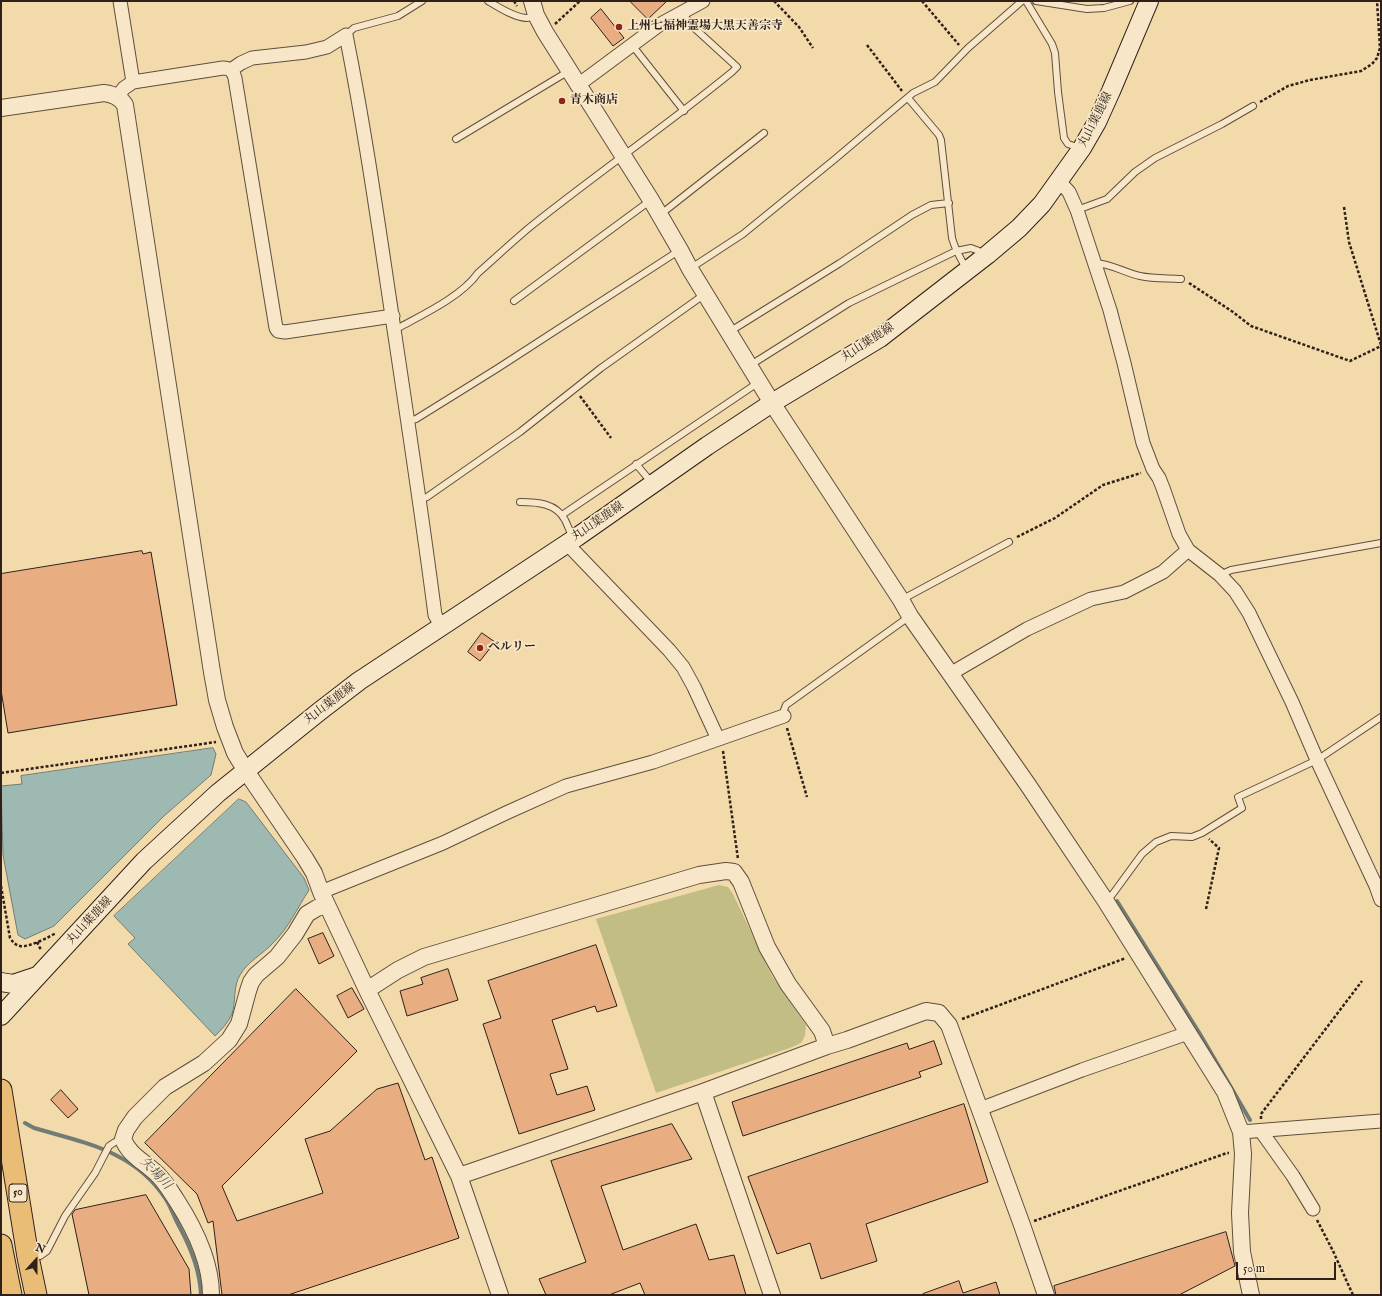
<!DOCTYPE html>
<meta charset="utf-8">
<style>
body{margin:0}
#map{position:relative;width:1382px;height:1296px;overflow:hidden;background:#f2daab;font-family:"IM FELL English",serif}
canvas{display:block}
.frame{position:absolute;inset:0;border:2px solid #2f201a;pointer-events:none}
.north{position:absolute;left:16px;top:1240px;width:40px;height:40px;-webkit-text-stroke:3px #f7e7c8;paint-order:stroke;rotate:21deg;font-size:11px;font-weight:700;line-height:16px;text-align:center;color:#2f201a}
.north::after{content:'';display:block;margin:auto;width:14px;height:18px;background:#2f201a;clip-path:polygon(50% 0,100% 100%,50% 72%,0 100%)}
.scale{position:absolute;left:1236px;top:1262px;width:100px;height:18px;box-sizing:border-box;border:2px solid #2f201a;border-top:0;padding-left:5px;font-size:12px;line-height:14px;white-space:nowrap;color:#2f201a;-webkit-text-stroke:3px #f7e7c8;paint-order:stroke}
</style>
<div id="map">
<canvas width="1382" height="1296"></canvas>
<div class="frame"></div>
<div class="north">N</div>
<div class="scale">50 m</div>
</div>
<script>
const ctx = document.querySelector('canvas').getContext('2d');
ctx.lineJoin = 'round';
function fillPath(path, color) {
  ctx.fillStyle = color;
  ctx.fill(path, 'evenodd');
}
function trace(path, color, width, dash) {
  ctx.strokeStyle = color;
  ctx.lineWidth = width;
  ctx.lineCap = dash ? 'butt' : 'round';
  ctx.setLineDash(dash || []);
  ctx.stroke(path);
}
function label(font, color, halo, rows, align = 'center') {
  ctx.font = font + ' "IM FELL English","Noto Serif JP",serif';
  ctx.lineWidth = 3.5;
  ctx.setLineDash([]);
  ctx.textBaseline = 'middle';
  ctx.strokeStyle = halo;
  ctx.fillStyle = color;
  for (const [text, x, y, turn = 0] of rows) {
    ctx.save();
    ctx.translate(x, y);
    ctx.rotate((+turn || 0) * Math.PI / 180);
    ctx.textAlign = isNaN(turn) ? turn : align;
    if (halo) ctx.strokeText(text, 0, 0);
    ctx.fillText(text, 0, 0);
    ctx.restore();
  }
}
fillPath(new Path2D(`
 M719,885L728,887L733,894L772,976L806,1025L805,1035L802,1042L797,1045L787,1049L656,1093L596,919Z`), '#c2bd84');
const water = new Path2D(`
 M213,748L216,754L211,775L164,816L54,926L25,939L18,935L3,855L1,786L22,784L21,776Z
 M239,799L246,802L304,878L309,890C298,907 288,929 273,943C263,954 247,962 240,975C233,986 236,1002 232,1014C228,1023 222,1029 215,1036L128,944L135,938L114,916Z`);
fillPath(water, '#9db9b1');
trace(water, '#717c75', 1);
trace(new Path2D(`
 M1117,901L1200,1034L1250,1120
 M25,1123L34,1128C85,1143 134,1151 165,1198C171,1207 174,1217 179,1226C190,1246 200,1271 201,1295`), '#717c75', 4);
const building = new Path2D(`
 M630,1H667L648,19Z
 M601,9L624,38L613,46L591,18Z
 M142,551L143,554L151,552L177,705L8,733L1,690V574Z
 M482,633L495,642L480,661L468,652Z
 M323,933L334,956L319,964L308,939Z
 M596,945L617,1006L597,1012L595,1006L552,1020L568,1069L550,1074L557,1095L587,1086L595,1110L519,1134L483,1024L501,1018L488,981Z
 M448,969L458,1000L407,1016L400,991L423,984L421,978Z
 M352,988L364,1009L348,1018L337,996Z
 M296,989L357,1051L222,1186L237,1221L323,1193L305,1139L330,1131L377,1089L398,1083L425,1160L432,1157L459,1238L288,1295H222L213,1221L208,1223L197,1194L145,1143Z
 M934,1041L942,1064L919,1072L921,1077L743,1136L732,1102L907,1043L909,1049Z
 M61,1090L78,1109L68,1118L51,1100Z
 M964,1104L988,1182L866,1224L877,1261L821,1279L810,1243L777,1254L748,1177Z
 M672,1124L692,1159L601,1186L623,1250L696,1224L709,1260L734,1255L746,1295H645L640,1283L609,1295H546L539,1279L586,1262L551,1161Z
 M146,1195L189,1269L191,1295H89L72,1214L75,1210Z
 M1226,1232L1235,1266L1179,1295H1056L1054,1286Z
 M959,1281L963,1293L996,1282L1000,1295H923V1294Z`);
fillPath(building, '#e8ad81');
trace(building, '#2f201a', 1);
const service = new Path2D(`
 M488,1C498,7 515,18 527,18C530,18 533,16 536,15
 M1026,1L1052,44L1055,53L1058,92L1064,138L1068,144L1080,148
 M1036,1L1087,9L1104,8L1130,1
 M346,35L354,28L398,16L422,1
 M632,45L684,111
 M908,98L939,135L941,140L952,238C955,249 960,258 966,268
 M456,139L569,71
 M1077,210L1107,199L1135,172L1155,158L1222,124L1253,106
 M661,214L764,133
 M1094,263C1110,263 1125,273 1140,276C1154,279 1168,278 1181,279
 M691,268L743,234L835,159L913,93L935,82L968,48L1022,1
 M514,301L651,200
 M394,329L400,327C424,314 462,296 478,273C495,258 512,242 530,227C596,174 666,126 732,72L737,67L691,25L682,12
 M729,332L840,263L912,215L931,205L949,203
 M749,366L849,303L956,251L971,248L984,253
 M407,421L416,419L498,368L680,250
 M636,464L652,483
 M420,500L427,497L520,432L601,368L705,294
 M520,502C537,502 556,503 565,520C568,526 570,532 573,538
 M562,515L759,382
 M1220,575L1231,570L1381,543
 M901,600L1009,542
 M784,716V710L786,705L910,616
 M1105,900L1112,895L1142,854L1156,842L1171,836L1192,837L1202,833L1242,808L1238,797L1317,760L1381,717
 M31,1257L40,1256L47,1251L65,1216L95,1173L109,1146L115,1142L123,1139`);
const minor = new Path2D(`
 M120,1L133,82
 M231,70L241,63L252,58L306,52L327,47L346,35C366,135 380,236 395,336C409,429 423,522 435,615L442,627
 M578,85L659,25L703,1
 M117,97L124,88L133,82L223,68C230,68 233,71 235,78L276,328L278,331L285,332L393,316
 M1059,181L1069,192L1077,210L1110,310L1124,363L1143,443L1153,469L1159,478L1163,488L1179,534L1188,550L1220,575L1235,591L1249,613L1292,702L1317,760L1376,886L1381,900
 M568,543L574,551L669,650L683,667L694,687L718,739
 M950,674L1027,629L1091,599L1124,592L1163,572L1188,550
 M321,892L443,843L506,813L566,786L653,762L784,716
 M980,1109L1082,1070L1188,1033
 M1261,1131L1293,1176L1313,1209
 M1241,1132L1381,1121`);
const tertiary = new Path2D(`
 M532,1L536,15L545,32L651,200L680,250L690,269L772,403L901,600L910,616L1028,785L1105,900L1225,1092L1241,1132L1243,1154L1240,1213L1242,1252L1251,1295
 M1,108L104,93C112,94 120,97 125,105L212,672L217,700L225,727L235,753L246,771L305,858L314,873L321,892L367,990L459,1176L500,1295
 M367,990L398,970L424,957L699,875L726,871L734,872L741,882L767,947L788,984L822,1031L827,1046
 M703,1092L772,1295
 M459,1176L703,1092L827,1046L847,1040L926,1011L939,1013L949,1025L1022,1225L1046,1295
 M211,1295C211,1261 195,1229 177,1201C171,1192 166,1183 159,1176C147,1163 129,1156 123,1139L126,1130L135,1117L165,1087L204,1063L229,1040L239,1024L248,991L251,982L256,975L277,957L295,934L307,914L317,908L327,905`);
const secondary = new Path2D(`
 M1,982L13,984L37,976
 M1,1016L144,861L218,793L320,711L359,681L577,537L707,446L772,403L880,338L987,255L1019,228L1042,204L1082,148L1097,122L1111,91L1149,1`);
const trunk = new Path2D(`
 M1,1090L28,1257L36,1295
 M1,1245L11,1295`);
trace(service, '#604e3e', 8);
trace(minor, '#604e3e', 15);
trace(tertiary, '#604e3e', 18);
trace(secondary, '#2f201a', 20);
trace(trunk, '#2f201a', 23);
trace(new Path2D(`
 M514,1L517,6
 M774,1L799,27L813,48
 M922,1L959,45
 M555,24L580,1
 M867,45L902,91
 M1260,102L1288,86L1310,80L1361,71L1372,64L1377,58L1380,48L1377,1
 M1344,207L1349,242L1381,345
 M1189,283L1233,312L1251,326L1350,361L1381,346
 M580,396L611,438
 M1017,537L1055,518L1103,485L1141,473
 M787,728L807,797
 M723,751L738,859
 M1,773L216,742
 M1,886L10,938C13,942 15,945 20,946C28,948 49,937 56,933
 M1206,909L1219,848L1209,839
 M37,942L41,950
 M962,1019L1126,958
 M1261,1119V1114L1362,981
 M1317,1220L1333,1251L1353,1295
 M1034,1221L1227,1153H1229`), '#2f201a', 2.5, [3, 2]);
trace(service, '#f7e7c8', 6);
trace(minor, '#f7e7c8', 13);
trace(tertiary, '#f7e7c8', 16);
trace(secondary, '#f7e7c8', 18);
trace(trunk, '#e9bd76', 21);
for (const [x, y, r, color] of [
 [619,27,4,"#8f2418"],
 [562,101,4,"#8f2418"],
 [480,648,4,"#8f2418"]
]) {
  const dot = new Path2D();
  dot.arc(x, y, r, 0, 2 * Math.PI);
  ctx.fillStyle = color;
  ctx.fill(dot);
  trace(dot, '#f7e7c8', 1.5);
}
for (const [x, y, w] of [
 [18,1193,18]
]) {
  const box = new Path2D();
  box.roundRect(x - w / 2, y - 9, w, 18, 3);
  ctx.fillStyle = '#f7e7c8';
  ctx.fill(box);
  trace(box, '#2f201a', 1);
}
label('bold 11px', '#2f201a', null, [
 ["50",18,1193]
]);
label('bold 12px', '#2f201a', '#f7e7c8', [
 ["上州七福神霊場大黒天善宗寺",627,27],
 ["青木商店",570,101],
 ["ベルリー",488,648]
], 'left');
label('12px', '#2f201a', '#f7e7c8', [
 ["丸山葉鹿線",1096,120,-63],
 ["丸山葉鹿線",868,343,-33],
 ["丸山葉鹿線",598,522,-34],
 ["丸山葉鹿線",330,704,-37],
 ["丸山葉鹿線",90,921,-47]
]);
label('italic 13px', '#504e47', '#f7e7c8', [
 ["矢場川",155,1174,46]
]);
</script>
